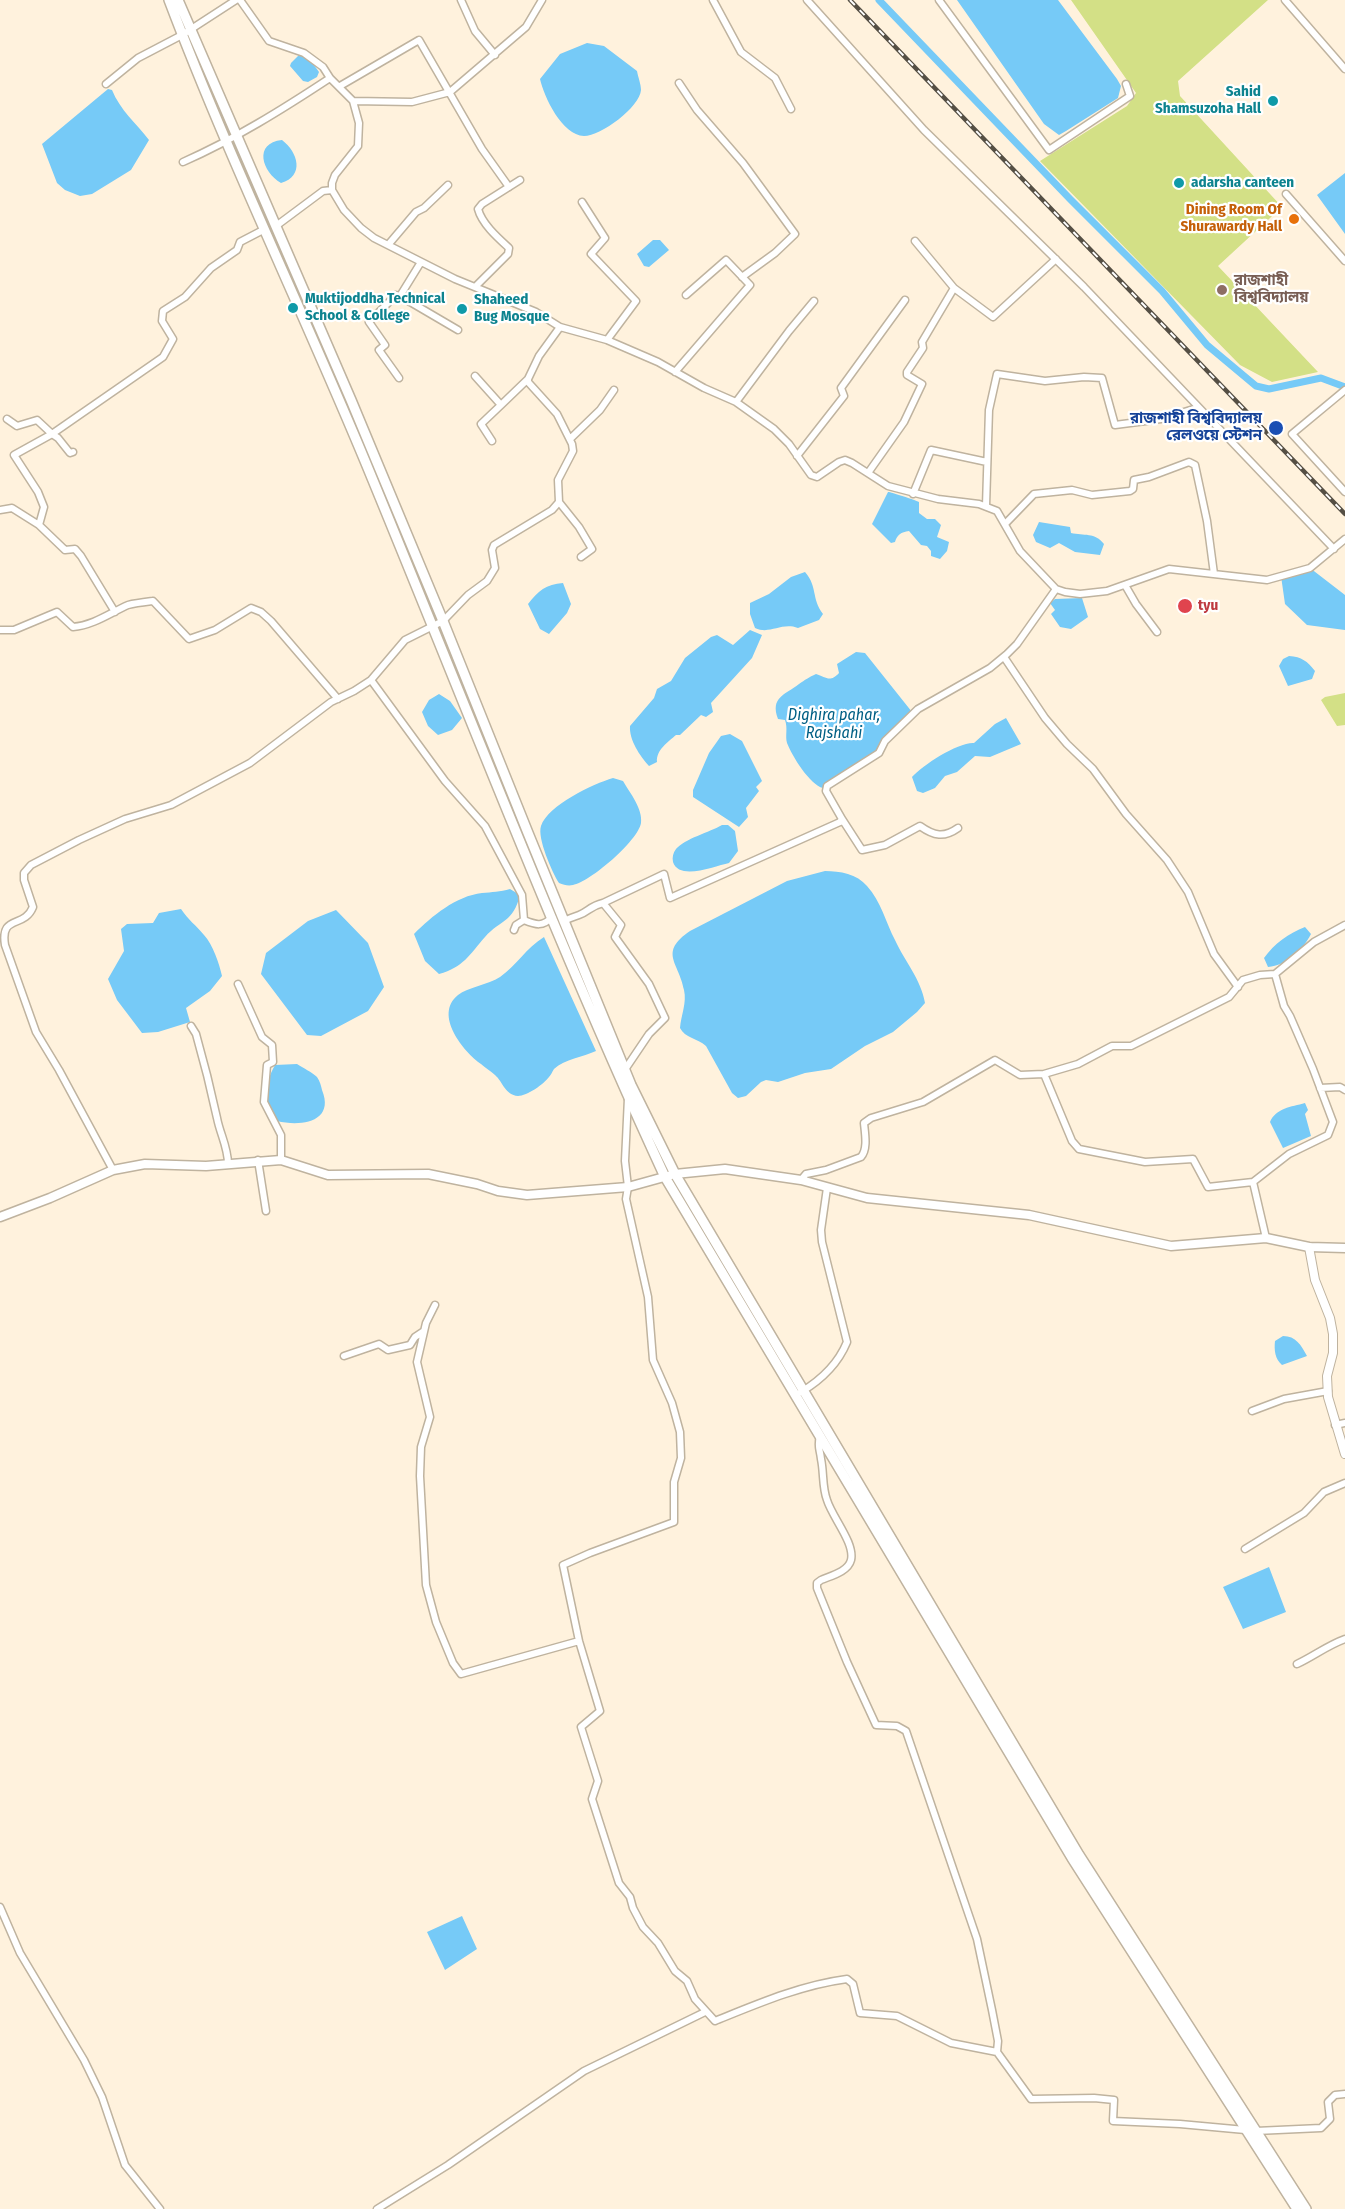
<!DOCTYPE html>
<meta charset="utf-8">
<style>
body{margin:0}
canvas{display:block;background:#fff2dd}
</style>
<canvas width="1345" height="2209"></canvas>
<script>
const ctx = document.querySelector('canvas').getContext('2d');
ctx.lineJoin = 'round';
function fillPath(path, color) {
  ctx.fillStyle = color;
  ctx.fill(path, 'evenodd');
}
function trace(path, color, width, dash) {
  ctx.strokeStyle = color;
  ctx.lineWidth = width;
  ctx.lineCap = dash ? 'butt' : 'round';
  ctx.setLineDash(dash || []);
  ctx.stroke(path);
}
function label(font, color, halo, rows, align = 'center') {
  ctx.font = font + ' "Fira Sans Condensed","Noto Sans Bengali",sans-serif';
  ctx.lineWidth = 4.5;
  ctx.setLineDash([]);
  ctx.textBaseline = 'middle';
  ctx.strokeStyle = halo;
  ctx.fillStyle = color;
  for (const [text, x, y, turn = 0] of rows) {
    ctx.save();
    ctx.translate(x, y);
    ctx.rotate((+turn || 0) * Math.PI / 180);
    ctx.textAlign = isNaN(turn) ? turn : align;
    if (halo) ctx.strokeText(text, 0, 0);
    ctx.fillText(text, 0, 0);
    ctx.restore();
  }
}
fillPath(new Path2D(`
 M1071,0H1268L1178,81L1180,96L1282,207L1218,266L1318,372L1272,382L1240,365L1040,161L1127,106L1136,93Z
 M1345,693V725L1337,726L1321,700L1325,697Z`), '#d3e086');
fillPath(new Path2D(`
 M957,0H1058L1117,79L1121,86L1118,98L1066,131L1059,135L1044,124Z
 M587,43L604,46L637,71C638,77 641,84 641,90C640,107 601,136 584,136C562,135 544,97 540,79L560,54Z
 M299,55C308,56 314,65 319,72L317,77L308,82L303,81L290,66L291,63Z
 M108,89L112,90C120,110 136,123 149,140L131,170L92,194L80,196L65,190L57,183L42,144Z
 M282,140C298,152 305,176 281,183C262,172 253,143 282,140Z
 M1345,173V234L1317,195Z
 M653,240H660L669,250L649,267L644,266L637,254Z
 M888,492C891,492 915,500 919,502V513L927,519H935L941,525L937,537L949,542L947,551L940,559L931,556V551L927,546L921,545L909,531C901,532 897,535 895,542L891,543L872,524Z
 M1039,522L1070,527L1071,533C1084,536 1095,532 1104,544L1100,555L1075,552L1059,543L1050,548L1036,542L1033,535Z
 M1310,568L1345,595V630L1307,625L1285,604L1281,576Z
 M805,572C818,587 811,598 823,614L819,620L798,628C781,622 770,635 755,628L750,614V603L769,594L791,577Z
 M563,583L571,604L567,613L549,634L540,629L528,604C538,591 546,584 563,583Z
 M1082,598L1088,617L1071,629L1060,627L1051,614L1055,610L1050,603L1055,599Z
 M750,630L762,635L752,658L711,703L713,712L706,717L701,715L680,735H676C668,742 656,750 657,762L649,766C640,756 629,740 630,726L654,698L657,689L671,681L685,658L711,637L717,635L733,645Z
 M856,652L865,653L912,712L883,740L875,752L823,788C810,785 792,756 787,743C785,736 788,728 785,720L778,719C770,697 785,695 799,684C805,680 809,677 816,674C826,677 830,683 839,673L837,664Z
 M1289,656C1302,657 1307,661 1315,671L1312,679L1288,686L1279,666L1283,659Z
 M439,694L450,701L462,718L452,730L438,735L428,726L422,712L429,700Z
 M1006,718L1021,744L990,757L975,756L957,772L945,776L935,788L923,793L917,791L912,777C923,765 958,742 974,743L995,724Z
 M730,734L742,741L762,781L756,787L759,791L746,808L748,817L739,827L693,797V790L709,753L721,736Z
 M613,778L623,781C630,793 643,809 641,823C638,841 590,882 573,885C568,886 564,885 559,883C552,872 537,838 541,826C548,805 593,784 613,778Z
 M722,825H728L735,831L738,851L729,863C715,866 679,881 673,862C672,857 673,853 676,849C684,839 710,832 722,825Z
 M825,871C840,871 857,874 867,886C881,901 886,923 895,940C905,962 921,979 925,1003L917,1012L893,1032L865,1046L831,1069L805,1073L778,1082L766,1080L761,1082L746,1096L738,1098L732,1093L706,1046C697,1038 685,1038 680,1028C681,1015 687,1003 684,990C679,962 658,953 690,931L787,881Z
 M510,889L520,895C513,923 501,919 485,937C469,955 464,967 439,974L425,961L414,934C432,916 456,896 482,893C492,892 500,892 510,889Z
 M181,909C189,921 195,924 204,935C213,945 219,963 222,976L210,991L186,1008L190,1022L158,1032L142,1033L117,1000L108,979L124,951L121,929L127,924L153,923L159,913Z
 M336,910L368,943L384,987L368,1011L321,1036L307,1035L261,974L266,953L308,921Z
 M1305,927L1311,934C1302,951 1287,965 1268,967L1264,958C1274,944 1289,933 1305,927Z
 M544,937L596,1051C583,1057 565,1059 554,1069C552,1072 551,1075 549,1077C544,1084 527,1096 518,1096C505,1095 503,1082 495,1075C491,1071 485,1068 481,1064C464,1052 433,1015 458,995C468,987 488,985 500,977C517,965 526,948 544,937Z
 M297,1064C303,1068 312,1072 317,1077C320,1081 321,1086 322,1090C335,1122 301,1127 277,1121C265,1102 263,1086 275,1065Z
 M1305,1103L1308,1110L1305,1114L1311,1136L1283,1148L1270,1122C1276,1108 1291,1107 1305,1103Z
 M1283,1336C1296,1336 1301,1345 1307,1356L1282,1365C1275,1359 1274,1350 1275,1341Z
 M1269,1567L1286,1612L1243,1629L1223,1587Z
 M462,1916L477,1949L445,1970L427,1932Z`), '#76caf7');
trace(new Path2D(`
 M879,0L1070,199L1162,291L1207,345L1256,386L1269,389L1321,378L1345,387`), '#76caf7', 7);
const minor = new Path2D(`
 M240,0L269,41L304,53L323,67L330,78L353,101L412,102L450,92L526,27L542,0
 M461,0L475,31L495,55
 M713,0L741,52L775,78L791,109
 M807,0L924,130L1084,287L1334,549
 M939,0L1049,150L1130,96L1126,84
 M1285,0L1345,69
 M679,83L697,110L743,163L795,234L775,253L742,277
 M106,84L138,58L182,35L236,0
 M340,86L419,40L482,149L509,187
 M353,101L359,123L358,146L335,175L332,183V190L344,210L361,228L374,238L455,279L536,312L560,327L607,340L658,362L704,388L736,402L774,429L789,444L811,475L817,477L839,462L845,460L852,463L888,486L938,499L979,504L997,511L1020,551L1056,589L1065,592L1080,594L1107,591L1169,569L1267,580L1310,568L1345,539
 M183,162C235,139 283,109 330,78
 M1286,194L1345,261
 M582,202L605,238L591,254L636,301L607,340
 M276,226L323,191L332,190
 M388,245L416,212L424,208L448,185
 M421,262L400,296L458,330
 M475,287L508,254L509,248C498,238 482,224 478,209L482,204L520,180
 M954,288L993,317L1056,259
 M675,372L750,285L726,260L686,295
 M475,376L501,405L528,379
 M399,378L379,350L385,345L369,322L396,295L400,296
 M1345,390L1292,434L1345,492
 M736,402L789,331L814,301
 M7,419L17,426L37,420L52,434L163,357L173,339L162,321L163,311L185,297L211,268L237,250L240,242L265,229
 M570,439L600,410L614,390
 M492,441L481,424L501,405
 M797,456L844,396L841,388L905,300
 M868,473L904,422L922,384L907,375V372L923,348L922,342L954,288L915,241
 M913,494L931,450L987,462
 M559,502L579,527L592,549L581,557
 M986,506L989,410L997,374L1045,381L1084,377L1102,378L1115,425L1161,419L1197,408
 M0,510L12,508L39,525L65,550L75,549L81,556L115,612
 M1005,524L1034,494L1072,490L1092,495L1130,491L1133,489L1134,480L1149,477L1189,462L1195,465L1207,521L1214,574
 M39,525L44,507L38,492L14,455L52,434L58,438L70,453L73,452
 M1125,585L1136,604L1157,632
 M0,630H14L57,612L73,627C94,625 110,613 128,605C136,603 145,602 153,601L189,639L215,630L251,608L261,612L271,621L338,699
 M1004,657L1045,718L1067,744L1093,769L1126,814L1167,860L1188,892L1214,954L1238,987
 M371,680L445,781L485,826L522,895L524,920C536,925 543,927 552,917
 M842,819L862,850L885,845L920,826C934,836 944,838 958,828
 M603,903L664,874L670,898L840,822L842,819L826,791L827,786L879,753L885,741L918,709L990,668L1007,654L1017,644L1056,589
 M564,921C570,918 573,917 579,915C588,912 590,906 603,903L621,925L615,937L649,984L665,1018L649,1034L624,1071
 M514,930L516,925L524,920
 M238,984L262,1037L272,1045L273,1062L267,1065L264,1102L281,1135V1160
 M191,1026L196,1034C204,1062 211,1090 217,1118C220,1134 228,1147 228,1164
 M1320,1088L1340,1087L1345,1090
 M628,1098L625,1161L628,1187L626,1199L648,1297L653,1360L672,1403L680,1432L681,1458L674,1482V1522L590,1553L563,1565L579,1641L600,1711L581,1727L598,1781L592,1799L619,1883L630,1897L633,1908L643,1927L658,1943L675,1971L687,1981L695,1999L715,2021C757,2004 801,1985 847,1979L853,1984L860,2013L897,2016L951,2043L997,2052L1031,2099L1094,2098L1114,2100L1113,2121L1180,2124L1256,2131L1321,2128L1330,2119L1328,2102L1335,2095L1345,2094
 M258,1160L266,1211
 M113,1170L59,1070L36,1032L5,945C0,914 24,929 33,907L24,880V873L31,865L79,840L125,819L171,805L250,763L331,702L354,691L371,680L405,640L443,621L468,595L487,581L495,568L492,550L494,545L552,510L559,502L558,480L573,451L572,444L557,414L528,382V379L539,356L560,327
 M801,1180L806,1174L826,1170L861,1157C868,1149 865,1134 864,1123L871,1118L923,1102L995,1060L1020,1075L1044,1074
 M1253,1182L1208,1187L1193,1159L1145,1162L1079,1149L1072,1141L1044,1074L1078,1064L1112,1046H1131L1229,997L1243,980L1260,975L1275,974
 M1266,1238L1253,1182L1289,1154L1328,1135L1333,1122L1313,1069L1290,1016L1284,1006L1275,974L1314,942L1345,925
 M435,1305L426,1323L417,1362L430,1417L421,1447L420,1476L426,1585L436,1622L453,1663L461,1674L579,1641
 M344,1356L379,1344L388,1350L410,1345L415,1337L424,1331
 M801,1392C821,1380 838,1364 847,1342L822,1242L821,1230L827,1188
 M1252,1411L1284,1399L1328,1391
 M1335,1425L1345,1423
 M820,1437C817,1446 820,1449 821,1459C824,1473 822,1487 827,1500C832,1517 855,1543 851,1560C848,1572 830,1576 821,1580L817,1583V1588L847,1662L876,1725L897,1726L906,1731L977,1939L992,2010L998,2041L997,2052
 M1245,1549L1304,1513L1324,1492L1345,1483
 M1297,1664C1314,1656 1328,1645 1345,1639
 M0,1907L20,1953L84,2060L102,2097L125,2165L160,2209
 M377,2209L448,2165L584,2071L705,2012`);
const tertiary = new Path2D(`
 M1309,1247L1315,1280L1330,1318L1333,1334V1353L1327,1376L1328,1397L1345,1454`);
const secondary = new Path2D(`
 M0,1217L50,1198L113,1170L145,1164L206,1166L281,1160L328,1175L428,1174L477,1184L498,1191L527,1195L628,1187L675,1174L725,1169L801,1180L867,1198L1029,1215L1171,1246L1266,1238L1309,1247L1345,1248`);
const primary = new Path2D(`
 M169,0C228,156 301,307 365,461C464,700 556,942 665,1177L1072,1858L1297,2209
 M178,0L351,400L443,621L528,833L631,1085L675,1174L1079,1855L1306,2209`);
trace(minor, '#bfb39f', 9);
trace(tertiary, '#bfb39f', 10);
trace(secondary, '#bfb39f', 11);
trace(primary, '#bfb39f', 12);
trace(minor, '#fff', 6);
trace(tertiary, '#fff', 8);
trace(secondary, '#fff', 8);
trace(primary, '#fff', 9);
const rail = new Path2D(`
 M850,0L1345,514`);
trace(rail, '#554f44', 4.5);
trace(rail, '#fff', 2, [7]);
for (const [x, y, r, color] of [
 [1273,101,6,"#0f9aa8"],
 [1179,183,6,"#0f9aa8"],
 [1294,219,6,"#e8710a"],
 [1222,290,6,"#8d6e63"],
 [293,308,6,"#0f9aa8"],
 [462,309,6,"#0f9aa8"],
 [1276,428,8,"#1a4fb4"],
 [1185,606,8,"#e0444e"]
]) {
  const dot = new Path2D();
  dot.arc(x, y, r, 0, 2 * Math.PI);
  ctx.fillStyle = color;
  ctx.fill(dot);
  trace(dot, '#fff', 2);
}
label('bold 15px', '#0d838f', '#fff', [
 ["Sahid",1261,92,"right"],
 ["Shamsuzoha Hall",1261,109,"right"],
 ["adarsha canteen",1191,183],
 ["Muktijoddha Technical",305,299],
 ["School & College",305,316],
 ["Shaheed",474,300],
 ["Bug Mosque",474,317]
], 'left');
label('bold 15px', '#c56008', '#fff', [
 ["Dining Room Of",1282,210],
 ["Shurawardy Hall",1282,227]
], 'right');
label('bold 15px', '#785e54', '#fff', [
 ["রাজশাহী",1234,281],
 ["বিশ্ববিদ্যালয়",1234,298]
], 'left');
label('bold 15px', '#164399', '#fff', [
 ["রাজশাহী বিশ্ববিদ্যালয়",1262,419],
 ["রেলওয়ে স্টেশন",1262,436]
], 'right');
label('bold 15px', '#be3a42', '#fff', [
 ["tyu",1198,606]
], 'left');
label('italic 16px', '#005f84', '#fff', [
 ["Dighira pahar,",834,716],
 ["Rajshahi",834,734]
]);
</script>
